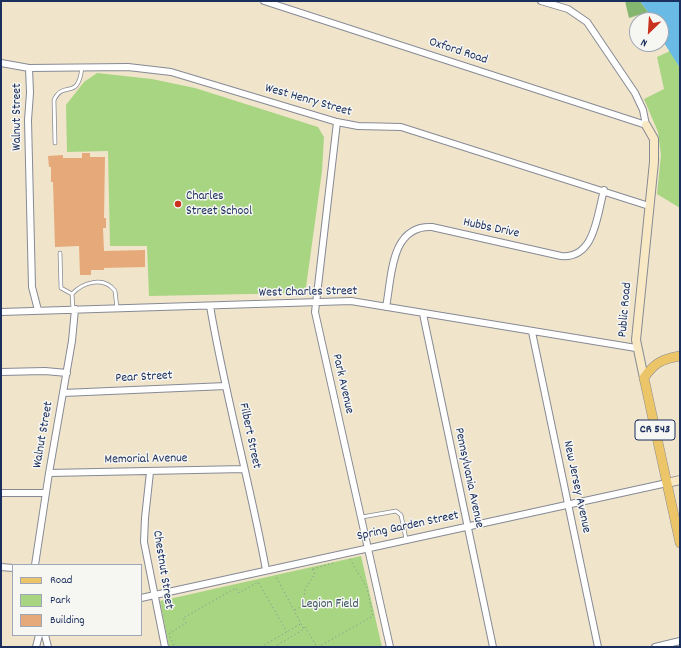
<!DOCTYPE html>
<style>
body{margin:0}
#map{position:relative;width:681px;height:648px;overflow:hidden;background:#f0e4cb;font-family:Dekko,sans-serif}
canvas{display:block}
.frame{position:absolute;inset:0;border:2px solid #1b2f5e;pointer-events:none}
.legend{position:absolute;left:12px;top:564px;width:130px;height:72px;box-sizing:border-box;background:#f6f6f2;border:1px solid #9ea6b7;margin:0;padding:5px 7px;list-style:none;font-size:12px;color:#1b2f5e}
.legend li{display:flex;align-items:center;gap:8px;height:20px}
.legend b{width:20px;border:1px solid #9ea6b7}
.north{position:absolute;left:629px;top:12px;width:40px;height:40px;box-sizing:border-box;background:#f6f6f2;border:1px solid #9ea6b7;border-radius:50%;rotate:205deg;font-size:11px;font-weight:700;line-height:16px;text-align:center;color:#1b2f5e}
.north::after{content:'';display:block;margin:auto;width:14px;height:18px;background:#c8321e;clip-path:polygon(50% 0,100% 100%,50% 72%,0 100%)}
</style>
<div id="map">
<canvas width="681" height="648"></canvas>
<div class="frame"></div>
<ul class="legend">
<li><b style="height:5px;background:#edc569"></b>Road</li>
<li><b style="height:11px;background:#a7d582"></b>Park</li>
<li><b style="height:11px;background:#e6a97a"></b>Building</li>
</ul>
<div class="north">N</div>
</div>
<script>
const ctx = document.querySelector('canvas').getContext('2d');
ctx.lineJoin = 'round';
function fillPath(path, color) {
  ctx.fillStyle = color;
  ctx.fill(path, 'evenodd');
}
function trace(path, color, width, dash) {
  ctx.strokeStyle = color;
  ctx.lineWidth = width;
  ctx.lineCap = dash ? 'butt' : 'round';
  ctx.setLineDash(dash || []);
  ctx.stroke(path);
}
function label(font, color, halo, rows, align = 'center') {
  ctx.font = font + ' Dekko,sans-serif';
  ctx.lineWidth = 3;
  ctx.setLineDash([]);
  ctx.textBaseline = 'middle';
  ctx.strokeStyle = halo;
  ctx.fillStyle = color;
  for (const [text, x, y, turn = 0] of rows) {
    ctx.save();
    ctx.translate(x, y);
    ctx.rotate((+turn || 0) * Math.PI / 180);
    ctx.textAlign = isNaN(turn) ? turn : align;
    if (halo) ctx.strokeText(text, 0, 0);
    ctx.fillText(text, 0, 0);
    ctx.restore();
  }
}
fillPath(new Path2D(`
 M670,51L680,68V208L657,194L661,155L658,132L644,99L664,89L657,57Z
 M97,73L152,79L195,88L318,127L324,137L322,171L306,287L301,293L149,296L147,246H110L108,151L67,152L66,105L84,82Z
 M361,556L382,647H169L160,601Z`), '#a7d582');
fillPath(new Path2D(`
 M625,1H640L648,12L629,18Z`), '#85b670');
fillPath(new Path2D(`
 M640,1H680V68L661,38V20H651L648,12Z`), '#69bae4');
fillPath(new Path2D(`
 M82,153H90V157H105L104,218H106V228H103L104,251L145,250V267L104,268V270H91V275H80L79,246L55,247L53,182H51V167H49L48,156L63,155V158H82Z`), '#e6a97a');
const lane = new Path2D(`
 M55,143L54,100C64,79 78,102 82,67
 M60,253L61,288L72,294L73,309
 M72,294C83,282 104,276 115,291L117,308
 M362,517L396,511L401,515L406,539`);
const street = new Path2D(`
 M264,1L646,125
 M541,1L568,9L587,22L635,93L643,110L646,125
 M1,63L29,68L128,67L171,72L337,122L358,126L401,127L649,206
 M29,68L30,93L28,120L32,287L38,310
 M337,122L315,312L390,647
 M210,306C225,395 250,482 266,570
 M386,307C392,277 390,225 432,227L561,256C595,259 597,215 604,190
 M1,312L351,301L636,348
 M423,314L493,647
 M532,332L598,647
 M1,372L45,371L67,373
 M63,393L226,386
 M150,472L145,518L144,542L165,647
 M49,473L244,469
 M1,493H46
 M35,565L49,473L72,341L75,309
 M1,567L13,568
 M141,598L667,483
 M45,635L48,647
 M36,647L39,635
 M655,647L680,641`);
const secondary = new Path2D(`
 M644,378L636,340L654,162V139L646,125
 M667,483L680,480`);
const primary = new Path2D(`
 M680,356C662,359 654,363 644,378L680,543`);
trace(lane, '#868a94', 4.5);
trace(street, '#868a94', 8);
trace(secondary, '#868a94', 10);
trace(primary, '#868a94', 10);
trace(new Path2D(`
 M313,569L333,563
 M295,610L303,605L305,589L315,574L311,567
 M305,627L317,647
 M169,634L186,623L183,618L236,588L239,593L258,582L287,632
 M170,637L175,647
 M261,647L302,623
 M274,647L304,629L275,575
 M318,647L373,616L367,588L350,559`), '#868a94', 1, [1, 3]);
trace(lane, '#fff', 3);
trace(street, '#fff', 6);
trace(secondary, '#f8e8c3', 8);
trace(primary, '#edc569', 9);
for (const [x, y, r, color] of [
 [178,204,4,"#c8321e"]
]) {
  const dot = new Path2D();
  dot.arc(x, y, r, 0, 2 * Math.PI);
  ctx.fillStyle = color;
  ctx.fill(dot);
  trace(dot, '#f6f6f2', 1.5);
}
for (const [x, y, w] of [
 [655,430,40]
]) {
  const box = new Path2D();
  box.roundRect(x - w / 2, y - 10, w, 20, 3);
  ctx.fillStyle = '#f6f6f2';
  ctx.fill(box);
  trace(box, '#1b2f5e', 1);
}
label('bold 12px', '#1b2f5e', null, [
 ["CR 543",655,430]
]);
label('13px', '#1b2f5e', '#f6f6f2', [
 ["Oxford Road",458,52,18],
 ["West Henry Street",308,101,16],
 ["Walnut Street",18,117,-90],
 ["Hubbs Drive",491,229,12],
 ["West Charles Street",308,293,-1],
 ["Public Road",626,310,-85],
 ["Pear Street",144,378,-3],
 ["Park Avenue",342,384,77],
 ["Walnut Street",44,435,-80],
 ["Filbert Street",249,436,78],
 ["Memorial Avenue",146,460,-1],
 ["Pennsylvania Avenue",468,478,78],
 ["New Jersey Avenue",576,487,78],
 ["Spring Garden Street",408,527,-12],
 ["Chestnut Street",162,570,81]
]);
label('13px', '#1b2f5e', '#f6f6f2', [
 ["Charles",186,197],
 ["Street School",186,212]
], 'left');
label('13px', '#3e5867', '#f6f6f2', [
 ["Legion Field",330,605]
]);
</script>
